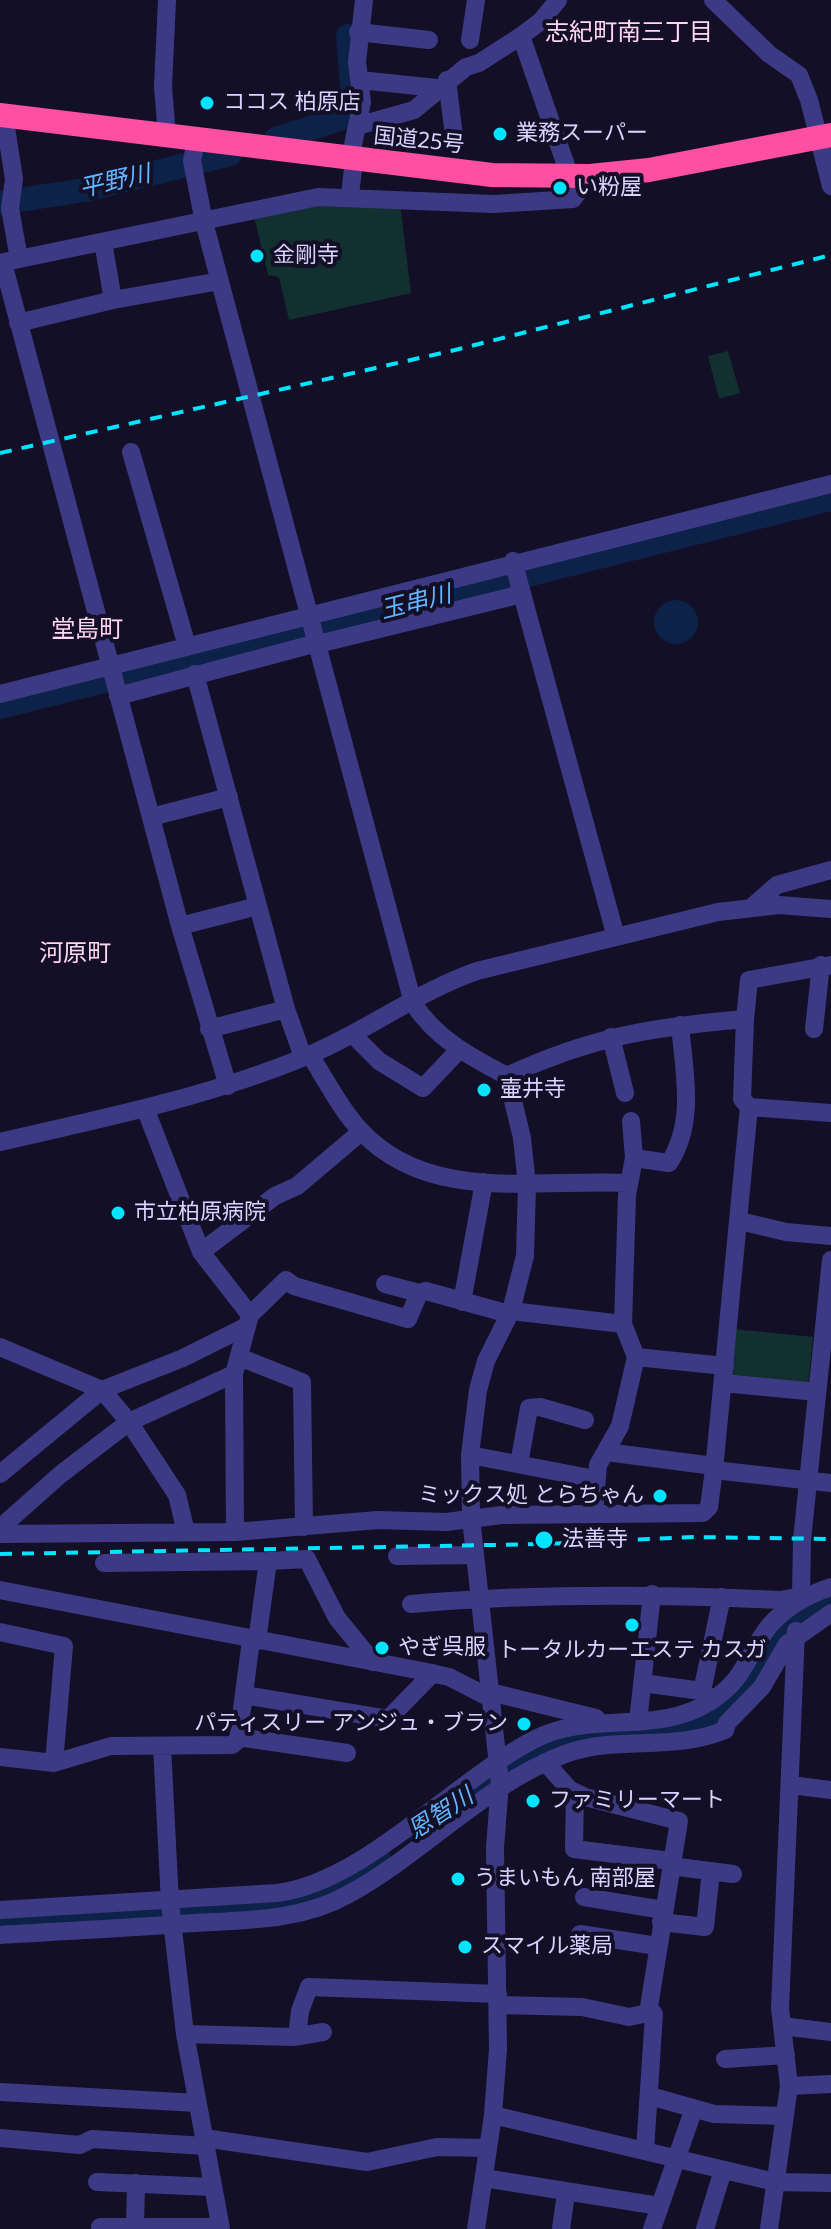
<!DOCTYPE html>
<meta charset="utf-8">
<style>
body{margin:0}
canvas{display:block;background:#130f26}
</style>
<canvas width="831" height="2229"></canvas>
<script>
const ctx = document.querySelector('canvas').getContext('2d');
ctx.lineJoin = 'round';
function fillPath(path, color) {
  ctx.fillStyle = color;
  ctx.fill(path, 'evenodd');
}
function trace(path, color, width, dash) {
  ctx.strokeStyle = color;
  ctx.lineWidth = width;
  ctx.lineCap = dash ? 'butt' : 'round';
  ctx.setLineDash(dash || []);
  ctx.stroke(path);
}
function label(font, color, halo, rows, align = 'center') {
  ctx.font = font + ' "Noto Sans","Noto Sans JP",sans-serif';
  ctx.lineWidth = 8;
  ctx.setLineDash([]);
  ctx.textBaseline = 'middle';
  ctx.strokeStyle = halo;
  ctx.fillStyle = color;
  for (const [text, x, y, turn = 0] of rows) {
    ctx.save();
    ctx.translate(x, y);
    ctx.rotate((+turn || 0) * Math.PI / 180);
    ctx.textAlign = isNaN(turn) ? turn : align;
    if (halo) ctx.strokeText(text, 0, 0);
    ctx.fillText(text, 0, 0);
    ctx.restore();
  }
}
fillPath(new Path2D(`
 M350,201L400,204L411,293L289,320L279,277L268,275L254,216Z
 M728,351L740,393L719,399L708,356Z
 M734,1329L813,1337L808,1387L729,1379Z`), '#12302f');
fillPath(new Path2D(`
 M654 622a22 22 0 1 1 44 0a22 22 0 1 1-44 0Z`), '#0c2248');
trace(new Path2D(`
 M276,139L349,116L354,110L348,36
 M0,203L85,190L230,154
 M0,707L831,499
 M418,1830C466,1797 517,1751 575,1737C618,1726 666,1740 707,1719C726,1708 743,1692 756,1674C778,1645 788,1608 831,1600
 M0,1919L272,1904L323,1891L378,1857`), '#0c2248', 24);
trace(new Path2D(`
 M713,0L769,54L799,75L809,100L831,186
 M358,32L429,40
 M521,36L570,177
 M470,40L476,0
 M360,80L436,88
 M447,80L455,144
 M4,115L14,179L10,208L19,259
 M357,126L414,110L466,67L479,63L521,36L541,21L558,0
 M167,136L163,87L167,0
 M196,140L192,161L204,222L413,1003C436,1039 471,1057 507,1076L522,1138L527,1185L525,1256L511,1311L486,1361L478,1390L470,1455L471,1518L500,1783L495,1847L498,2049L493,2115L476,2229
 M350,159L362,102L357,62L364,0
 M350,195L354,160
 M103,242L113,300
 M0,263L318,197L494,204L573,199L590,176
 M3,263L180,926L228,1086
 M18,323L113,300L220,281
 M131,452L187,646
 M513,561L616,937
 M318,644L522,594
 M195,674L286,1009L303,1057
 M0,694L831,484
 M118,696L317,643
 M151,817L229,797
 M753,906L777,885L831,870
 M180,926L258,906
 M745,1019L742,1099L749,1107
 M209,1029L286,1009
 M814,1029L821,965
 M352,1034L379,1061L423,1088L458,1051
 M611,1037L625,1093
 M310,1055C326,1080 341,1110 361,1131C430,1205 540,1178 629,1183
 M507,1076C592,1036 654,1027 745,1019L749,980L831,965
 M145,1108L201,1252L250,1315L234,1374L235,1532
 M0,1142C104,1118 208,1097 307,1056C365,1032 417,992 477,971L718,912L779,905L831,909
 M634,1158L669,1163C696,1121 684,1072 680,1025
 M740,1221L786,1232L831,1236
 M201,1252L275,1196L297,1186L361,1132
 M385,1284L419,1293
 M462,1302L484,1182
 M511,1311L623,1324
 M250,1315L286,1280L294,1286L408,1319L419,1293L426,1291L509,1314
 M0,1347L102,1390L129,1422L177,1495L186,1532
 M239,1357L302,1382L304,1527
 M636,1357L725,1366
 M723,1383L817,1392
 M606,1452L714,1466
 M470,1455L595,1479
 M519,1464L529,1408L540,1407L585,1420
 M714,1470L831,1483
 M0,1474L102,1390L183,1358L247,1326
 M594,1514L598,1465L620,1426L636,1357L623,1324L627,1195L634,1158L631,1121
 M0,1528L61,1474L129,1422L234,1374
 M0,1534L235,1532L378,1520L446,1522L502,1515L703,1513L709,1507L714,1470L749,1107L831,1113
 M397,1556L475,1555
 M104,1563L268,1561
 M0,1590L422,1671L449,1677L490,1698
 M411,1604C535,1593 657,1594 781,1600L801,1596L802,1540L831,1260
 M0,1632L64,1646L54,1763
 M257,1641L268,1561L307,1559L337,1618L373,1662
 M642,1683L702,1691L711,1698
 M702,1691L722,1597
 M490,1692L596,1718
 M244,1695L388,1719L433,1673
 M638,1722L652,1594
 M238,1737L347,1753
 M162,1746L170,1903L185,2034L221,2229
 M0,1757L54,1763L111,1746L232,1745L238,1740L251,1640
 M545,1762L570,1790L585,1797L679,1821L648,2013L654,2014L645,2150
 M791,1785L831,1790
 M575,1792L574,1849L671,1861
 M671,1866L733,1874
 M584,1897L663,1910
 M0,1910L277,1893C363,1883 455,1780 535,1739C592,1710 658,1736 711,1701C747,1678 747,1653 770,1625C787,1606 807,1595 831,1587
 M661,1922L705,1927L711,1871
 M580,1934L657,1946
 M0,1935C65,1931 129,1928 194,1923C246,1920 300,1921 347,1895C423,1854 483,1785 565,1754C616,1735 673,1752 725,1730L727,1723L762,1687L787,1644L831,1613
 M498,2005L582,2007L629,2017L648,2013
 M782,2026L831,2032
 M185,2034L293,2037L323,2032
 M297,2036L300,2011L309,1987L498,1994
 M725,2059L786,2055
 M789,2086L831,2084
 M0,2092L197,2103
 M650,2096L714,2114L785,2116
 M493,2115L775,2182L831,2183
 M0,2138L80,2145L92,2139L205,2146
 M204,2138L367,2162L437,2147L488,2148
 M484,2178L659,2206
 M97,2182L213,2187
 M100,2227H220
 M135,2227L136,2183
 M561,2229L566,2193
 M652,2229L693,2111
 M705,2229L723,2170
 M769,2229L789,2086L780,2008L796,1631`), '#3d3a85', 18);
trace(new Path2D(`
 M0,115L492,175L590,176L649,170L831,135`), '#ff4fa3', 24);
trace(new Path2D(`
 M0,453L455,350L831,255
 M0,1554L544,1544L693,1537L831,1539`), '#00e5ff', 4, [12, 10]);
for (const [x, y, r, color] of [
 [207,103,8,"#00e5ff"],
 [500,134,8,"#00e5ff"],
 [560,188,8,"#00e5ff"],
 [257,256,8,"#00e5ff"],
 [484,1090,8,"#00e5ff"],
 [118,1213,8,"#00e5ff"],
 [660,1496,8,"#00e5ff"],
 [544,1540,10,"#00e5ff"],
 [632,1625,8,"#00e5ff"],
 [382,1648,8,"#00e5ff"],
 [524,1724,8,"#00e5ff"],
 [533,1801,8,"#00e5ff"],
 [458,1879,8,"#00e5ff"],
 [465,1947,8,"#00e5ff"]
]) {
  const dot = new Path2D();
  dot.arc(x, y, r, 0, 2 * Math.PI);
  ctx.fillStyle = color;
  ctx.fill(dot);
  trace(dot, '#130f26', 3);
}
label('22px', '#d9d4ff', '#130f26', [
 ["ココス 柏原店",223,103],
 ["業務スーパー",516,134],
 ["い粉屋",576,188],
 ["金剛寺",273,256],
 ["壷井寺",500,1090],
 ["市立柏原病院",134,1213],
 ["ミックス処 とらちゃん",644,1496,"right"],
 ["法善寺",562,1540],
 ["やぎ呉服",398,1648],
 ["トータルカーエステ カスガ",632,1651,"center"],
 ["パティスリー アンジュ・ブラン",508,1724,"right"],
 ["ファミリーマート",549,1801],
 ["うまいもん 南部屋",474,1879],
 ["スマイル薬局",481,1947]
], 'left');
label('22px', '#d9d4ff', '#130f26', [
 ["国道25号",419,141,6]
]);
label('24px', '#ffd6f0', '#130f26', [
 ["志紀町南三丁目",629,33],
 ["堂島町",87,630],
 ["河原町",75,954]
]);
label('italic 24px', '#62b6ff', '#130f26', [
 ["平野川",115,182,-13],
 ["玉串川",416,603,-14],
 ["恩智川",441,1814,-33]
]);
</script>
